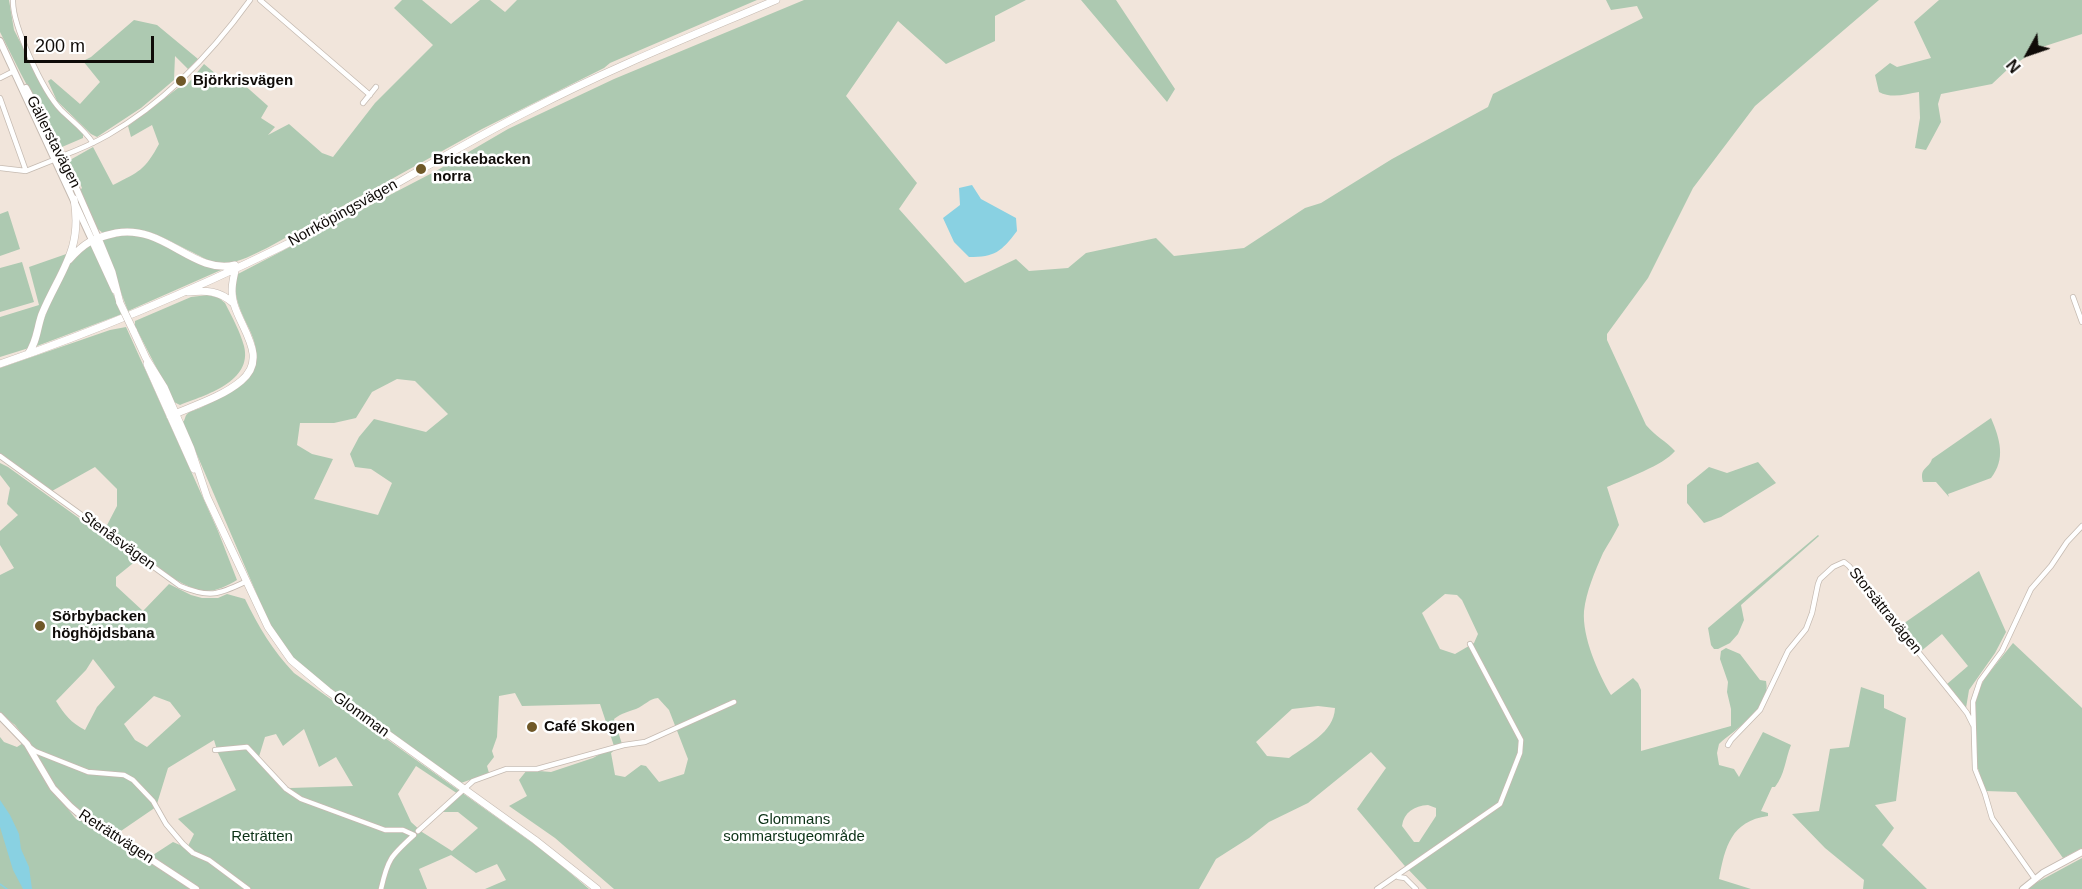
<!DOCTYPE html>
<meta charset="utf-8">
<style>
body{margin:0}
#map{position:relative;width:2082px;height:889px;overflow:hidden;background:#f1e5db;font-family:Helvetica,sans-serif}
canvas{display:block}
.north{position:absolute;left:1998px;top:24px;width:60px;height:60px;-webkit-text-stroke:4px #fff;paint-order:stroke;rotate:230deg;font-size:16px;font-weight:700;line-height:24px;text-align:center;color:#0f0b08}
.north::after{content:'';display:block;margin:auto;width:21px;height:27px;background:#0f0b08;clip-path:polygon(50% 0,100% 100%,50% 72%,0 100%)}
.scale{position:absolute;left:24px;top:36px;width:130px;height:27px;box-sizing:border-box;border:3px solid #0f0b08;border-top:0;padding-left:8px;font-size:18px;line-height:21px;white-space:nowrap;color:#0f0b08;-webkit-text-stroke:4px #fff;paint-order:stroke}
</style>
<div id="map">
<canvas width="2082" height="889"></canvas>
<div class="north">N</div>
<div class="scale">200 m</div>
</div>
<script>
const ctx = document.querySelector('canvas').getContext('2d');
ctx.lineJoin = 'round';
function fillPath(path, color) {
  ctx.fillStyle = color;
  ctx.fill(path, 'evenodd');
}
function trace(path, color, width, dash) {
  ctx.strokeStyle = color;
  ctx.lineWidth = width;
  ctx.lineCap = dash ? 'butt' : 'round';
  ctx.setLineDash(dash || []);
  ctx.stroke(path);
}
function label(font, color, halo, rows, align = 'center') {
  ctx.font = font + ' Helvetica,sans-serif';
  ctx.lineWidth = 5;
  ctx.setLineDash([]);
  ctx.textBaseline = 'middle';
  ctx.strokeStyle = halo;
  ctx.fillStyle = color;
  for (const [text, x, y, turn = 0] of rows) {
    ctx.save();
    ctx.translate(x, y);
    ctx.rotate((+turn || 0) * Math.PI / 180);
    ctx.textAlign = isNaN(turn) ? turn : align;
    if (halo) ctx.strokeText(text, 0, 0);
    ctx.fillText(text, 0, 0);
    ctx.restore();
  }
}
fillPath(new Path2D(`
 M0,0H9L14,30L50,100L59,111L83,132V138L62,147L58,143L21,74L0,32Z
 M402,0H422L451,24L480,0H490L505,12L517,0H757L610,63L604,68L482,129L267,248C254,254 237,264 223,263C211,263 202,257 192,252C157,235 143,222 103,233L95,227L80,190L82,188L78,179L75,180L69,167L70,160L93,147L113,185C139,172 145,170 159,144L152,125L131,137L128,126L178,88L186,86L204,64L223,80L241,82L268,106L261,118L275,127L268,135L289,124L322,153L333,157L375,103L433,45L394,8Z
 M804,0H1026L995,16V41L946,64L898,21L846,96L917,183L899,209L965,283L1016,259L1029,271L1068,268L1086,253L1156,238L1174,256L1244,248L1305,208L1321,203L1392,159L1488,107L1493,94L1643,18L1637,6L1611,10L1606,0H1879L1755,106L1693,188L1648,278L1607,334V340L1646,425C1655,436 1666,441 1675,451C1664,465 1625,479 1607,487L1619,525C1614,535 1608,544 1603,553C1595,571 1586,592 1584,611C1582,637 1598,673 1611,695L1633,678L1638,683L1641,690V751L1731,726V709L1727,692L1728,682L1720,659L1721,651L1726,648L1740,654L1760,680L1766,681C1772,708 1735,729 1719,744L1717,753L1719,765L1734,769L1739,777L1763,732L1791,745C1785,760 1785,774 1775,787H1772L1761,811L1768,813V816C1731,821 1725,847 1719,879L1751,889H1427L1404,865L1357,809L1386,768L1371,752L1308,803L1269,822L1249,838L1216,859L1199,889H614L555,838L509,806L527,796L519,780L527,770L551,772L593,758L614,746L600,704L522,706L515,693L499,696L497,737L492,751L494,757L487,766L489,773L461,783L330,690L299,664L285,648L270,625L183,422C185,420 185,416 187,414C190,411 196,410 200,408C221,397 253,386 256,358C259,331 230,311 236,275L436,171L508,129L614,79ZM397,379L415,381L448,414L426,432L374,419L359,437L350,454L355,467L371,469L392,483L378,515L314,499L333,459L312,454L297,445L300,423H334L356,418L372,392ZM1445,594L1457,595L1462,600L1478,634L1474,643L1455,654L1440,649L1422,613ZM658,698L669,710L688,759L684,774L659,782L646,766L641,765L625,777L615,775L611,753L622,744L614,719C622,713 627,712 636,709C645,705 649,699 658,698ZM1318,706L1335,708C1334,733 1306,745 1289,758L1267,756L1256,742L1292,709ZM1428,805L1436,808V816L1419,842H1414L1402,826C1404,812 1414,806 1428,805Z
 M1081,0H1116L1175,89L1167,102Z
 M1939,0H2082V34L2039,48L2008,69L1992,84L1941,94L1938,104L1941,122L1926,150L1915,148L1920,118L1919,92C1906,94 1892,99 1879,92L1875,75L1890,63L1897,67L1931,58L1914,22Z
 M134,20L157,25L198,59L188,69L175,56L174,80L141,108L97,137L91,134L57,101L48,81L51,79L80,104L100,82L83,61L91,57Z
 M8,211L20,249L0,256V214Z
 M129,234L143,236L210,267L221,270L128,311L101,240Z
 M91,244L122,314L37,346C39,324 64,268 79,251C82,248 87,246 91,244Z
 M72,252L39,319L32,347L0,357V317L39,305L29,267Z
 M22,262L34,302L0,312V268Z
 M208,295L219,298L225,303C232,317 240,331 244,346C253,382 205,395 180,405L174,402L135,326V321L191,297Z
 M126,327L218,531L237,580C227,586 217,591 206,591C181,591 127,544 105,529L117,506V489L95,467L52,491L0,454V368L110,330Z
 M1991,418C2000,439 2006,459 1991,478L1948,494L1949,497L1936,482H1923C1919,467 1929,469 1932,459Z
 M1758,462L1776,483L1721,517L1704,523L1687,503V485L1709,467L1727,473Z
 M0,463L8,467L137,560L116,577V586L143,611L169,584L191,595L202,598H218L227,594L245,599C258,626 273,651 294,673L548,854L589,889H485L506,880L497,864L476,873L451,855L419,869L427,889H198L92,820L63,798L53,786L26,739L15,725L0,713V575L14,568L0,545V531L18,515L7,504L10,488L0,475ZM93,659L115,687L97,707L85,730C71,723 64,714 56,701L86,670ZM154,696L170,702L181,716L147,747L135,740L124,724ZM304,729L319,767L336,757L353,786L290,788L285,789L258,760L265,737L276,734L283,746ZM214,740L218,753L236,790L178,819L194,834L187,848L173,842L153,855L118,833L156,807L168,768ZM416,766L458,794L442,812H458L478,828L452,851L422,832L411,822L398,794Z
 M1818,535L1819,536L1741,605L1744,620L1738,634L1730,643L1718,649H1714L1711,645L1708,628Z
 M1979,571L2006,632L1995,653L1969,690L1966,708L1947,684L1968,666L1942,634L1920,652L1900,626Z
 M2013,643L2082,708V848L2063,858L2016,792L1985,791L1975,759L1976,695L1985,678Z
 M1861,687L1884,695V708L1906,718L1896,801L1875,805L1894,828L1882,845L1927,889H1863L1864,880L1825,848L1792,814L1819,811L1830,749L1849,747Z
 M0,737L4,742L17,747L23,743L59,798L76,819L92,824L194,889H0Z
 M2082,858V889H2028L2032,885Z`), '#adc9b1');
fillPath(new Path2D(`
 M972,185L981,199L1016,218L1017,231C1001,252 995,257 969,257L954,242L943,218L960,205L959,188Z
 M0,800L10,815L19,834L21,849L29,867L32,889H23L13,870L0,827Z`), '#89d1e2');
trace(new Path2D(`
 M0,884L7,889`), '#89d1e2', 1.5);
const minor = new Path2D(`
 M13,0C12,25 43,91 61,110C72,121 84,129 93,143
 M260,0L370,95
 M0,78L14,71
 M0,98L26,171
 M363,103L376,87
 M62,156C78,150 94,143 108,135C166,102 211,54 250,0
 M0,168L26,171L56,159
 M2073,297L2082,322
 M0,456L180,586C209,598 218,595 245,582
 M1728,745L1731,740L1760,710L1788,651L1806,629L1812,613L1818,584L1820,579L1833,567L1844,562L1849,566L1960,704L1967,713L1973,725
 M31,748L35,751L88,772L124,775L133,780L153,801L166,824L183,844L193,853L209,860L248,889
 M215,750L247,747L286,789L301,799L385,830H403L414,835C391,856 388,858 381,889
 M418,831L473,781L506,769H537L624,745L645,742L734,702
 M1398,877L1405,878L1416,889
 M2035,879L1992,818L1985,794L1975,769L1973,702L1980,681L2002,651L2031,589L2051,566L2067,542L2082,526
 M1377,889L1500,804L1520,753L1521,740L1470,644`);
const tertiary = new Path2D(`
 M0,41L92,240
 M26,88L62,156L98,238
 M0,716L27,744L53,788L70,806L85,819L114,835L196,889
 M2023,889L2043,873L2082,852`);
const secondary = new Path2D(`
 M98,238L112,272L120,303
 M92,240L115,290
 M69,260C84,243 93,238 116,233C164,224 193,275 235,265
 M189,292C206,290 220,291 233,303
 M133,330L146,358L164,387L191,449L207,497L268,627L291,660L328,691L535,840L597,889
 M28,354C37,342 37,328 42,314C60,271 83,250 74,199
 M0,364C96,331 189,292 281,247C366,204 446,152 532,109C611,68 694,35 776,0
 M147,364L194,469
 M170,416C193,406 222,397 241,381C269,358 241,329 234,304C230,292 233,279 236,267`);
trace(minor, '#c5bab1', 6);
trace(tertiary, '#c5bab1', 8);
trace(secondary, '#c5bab1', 8);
trace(minor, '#fff', 4.5);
trace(tertiary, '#fff', 6);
trace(secondary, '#fff', 7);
const secondaryBridge = new Path2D(`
 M120,303L133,330`);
trace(secondaryBridge, '#c5bab1', 8, []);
trace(secondaryBridge, '#fff', 7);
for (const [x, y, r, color] of [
 [181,81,6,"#6f5828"],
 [421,169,6,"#6f5828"],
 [40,626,6,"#6f5828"],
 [532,727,6,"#6f5828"]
]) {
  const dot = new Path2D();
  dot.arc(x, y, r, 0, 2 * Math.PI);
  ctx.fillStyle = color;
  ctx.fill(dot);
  trace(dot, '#fff', 2);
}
label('bold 15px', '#0f0b08', '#fff', [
 ["Björkrisvägen",193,81],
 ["Brickebacken",433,160],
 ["norra",433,177],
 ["Sörbybacken",52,617],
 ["höghöjdsbana",52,634],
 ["Café Skogen",544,727]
], 'left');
label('15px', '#0f0b08', '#fff', [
 ["Gällerstavägen",53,142,63],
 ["Norrköpingsvägen",343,213,-29],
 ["Stenåsvägen",118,541,36],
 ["Storsättravägen",1885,611,51],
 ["Glomman",361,715,36],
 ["Reträttvägen",116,837,33]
]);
label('15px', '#0c3217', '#fff', [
 ["Glommans",794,820],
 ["sommarstugeområde",794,837],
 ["Reträtten",262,837]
]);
</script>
